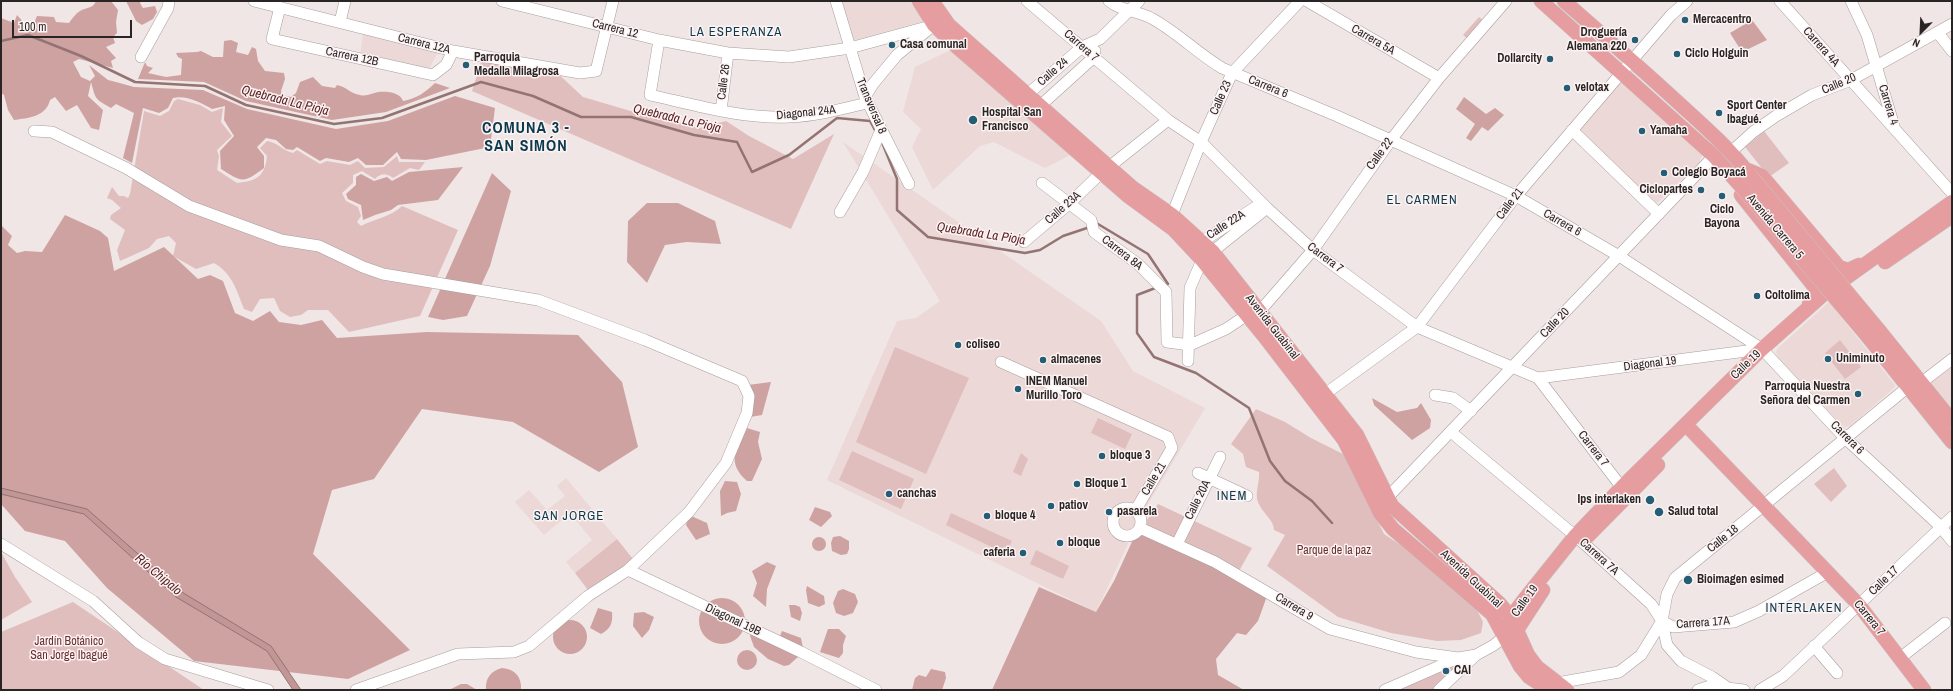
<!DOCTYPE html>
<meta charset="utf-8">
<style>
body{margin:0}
#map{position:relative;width:1953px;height:691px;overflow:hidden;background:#f0e6e5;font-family:"Archivo Narrow",sans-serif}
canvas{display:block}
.frame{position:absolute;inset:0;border:2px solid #292525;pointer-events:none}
.north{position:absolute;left:1901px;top:12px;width:40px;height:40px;-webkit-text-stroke:3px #fdf3f3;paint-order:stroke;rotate:204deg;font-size:11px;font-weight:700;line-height:16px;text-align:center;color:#292525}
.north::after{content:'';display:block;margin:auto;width:14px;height:18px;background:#292525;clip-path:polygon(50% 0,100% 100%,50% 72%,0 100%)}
.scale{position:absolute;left:12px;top:20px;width:120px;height:18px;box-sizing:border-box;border:2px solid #292525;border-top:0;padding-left:5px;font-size:12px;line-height:14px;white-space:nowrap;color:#292525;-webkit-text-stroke:3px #fdf3f3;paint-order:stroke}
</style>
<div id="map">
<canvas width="1953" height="691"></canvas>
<div class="frame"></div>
<div class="north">N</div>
<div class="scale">100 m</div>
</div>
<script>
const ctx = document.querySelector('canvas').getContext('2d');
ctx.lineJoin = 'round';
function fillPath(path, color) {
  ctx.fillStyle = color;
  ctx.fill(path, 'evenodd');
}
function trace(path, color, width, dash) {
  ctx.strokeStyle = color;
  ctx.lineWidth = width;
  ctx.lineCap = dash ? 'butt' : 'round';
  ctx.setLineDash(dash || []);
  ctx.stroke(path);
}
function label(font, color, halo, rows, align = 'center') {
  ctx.font = font + ' "Archivo Narrow",sans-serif';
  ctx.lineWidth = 3;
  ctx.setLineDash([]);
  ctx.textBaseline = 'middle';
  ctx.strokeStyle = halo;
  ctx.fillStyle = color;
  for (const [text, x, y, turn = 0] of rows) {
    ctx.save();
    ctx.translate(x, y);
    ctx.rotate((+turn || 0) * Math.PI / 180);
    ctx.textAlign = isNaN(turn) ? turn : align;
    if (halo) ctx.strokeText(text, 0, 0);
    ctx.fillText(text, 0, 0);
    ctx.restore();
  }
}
fillPath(new Path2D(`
 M840,1H916L924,21L856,40L851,39Z
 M363,33L438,51L437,54L429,69L360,57Z
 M953,49L1072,154L1045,168L994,142L980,146L933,190L912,147L921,129L903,112L915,67Z
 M1619,82L1623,84L1702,155L1700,162L1657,203L1575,130Z
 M843,142L1101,321L1133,371L1205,408L1141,516L1096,612L827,480L897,321L916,318L940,301Z
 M1829,302L1895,385L1894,388L1850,426L1845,427L1841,424L1778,357L1776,352L1778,348Z
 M1952,363V413L1926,382Z
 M566,478L617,539L575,573L566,562L592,540L570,513L544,535L515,502L529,490L547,510L565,496L557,486Z`), '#ebd8d7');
fillPath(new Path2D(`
 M1479,17L1484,21L1468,39L1463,35Z
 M482,59L553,69L583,97L634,112L700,128L726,121L749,136L793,159L834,134L791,229L472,91Z
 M178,99L200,105L212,112L223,108L221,122L232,136L217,150L219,156L217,170L237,183C257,181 265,176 267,156L260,148L267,141C277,142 282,150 293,153L297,150L320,164L327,161L350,165L358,161L365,168L384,167L397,156L399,162H425L419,170L410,168L393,178C386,173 381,173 375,179L362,171L353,175V183L342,193L346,201L358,207L361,216L357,222L361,226C374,219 391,217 402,206L458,230L420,316L349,332L328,310H308L301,315L290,317L280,311L274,298L260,299L252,312L244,309C237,291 232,273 214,263L196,269L173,256L176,243L169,236L157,239L149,248L120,261L117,250L125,230L110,219L111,215L121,208L112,200L107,198L112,187L119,196H124L128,198L130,194L144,111L160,116L169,111L174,101Z
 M1764,131L1789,163L1769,177L1745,147Z
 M1840,340L1861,367L1845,379L1825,353Z
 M895,347L969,378L926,474L856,442Z
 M1256,409L1285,422L1311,438L1345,455L1384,534L1426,562L1475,606L1483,622L1481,633L1461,640L1437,641L1391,633L1338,617L1267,566L1285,535L1274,530C1274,521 1264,514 1260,506C1253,495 1260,484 1259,472L1246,467L1243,454L1231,444Z
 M1098,418L1132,434L1125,449L1091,433Z
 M852,451L914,479L901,509L839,480Z
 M1021,453L1028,459L1021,476L1013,472Z
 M1834,468L1847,486L1831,502L1814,484Z
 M1158,504L1252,548L1239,571L1141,529Z
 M951,513L1012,541L1006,554L946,525Z
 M617,539L633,559L624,568L588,590L575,573Z
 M1036,550L1069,566L1063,579L1030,564Z
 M1,552L15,577L32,602L1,620Z
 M73,602L204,690H1V632Z
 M1455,662L1461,664L1433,690H1395Z`), '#e0bebd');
fillPath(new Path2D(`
 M96,1H111L118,10L116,22L117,33L113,37L115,43L106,47L116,58L111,61L113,68L79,59L73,62L81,77L90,81L95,76L89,65L108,80L116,82L134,87L203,90L247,109L336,129L388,121L455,96L495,108L490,147L426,160L401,159L397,152L383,165H366L358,158L349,162L326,158L320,161L297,147L293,150L286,149L276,140L266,138L257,147L264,156V168C243,184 242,182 221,169L220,151L234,136L224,120L225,106L212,109C200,102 186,95 173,98L168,108L159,113L143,108L132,163L123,158L134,113L116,104L111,108C94,98 96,100 91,82L88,96L103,110L99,130L91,128L77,105L66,111L55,97L50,100C46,117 28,118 14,120L8,110L4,95L1,93V18L14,23L17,15L24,23L33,26L37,16L54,17L56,22L69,23C72,19 75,14 80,11C86,7 93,9 96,1Z
 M126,1H141L140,3L143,8L155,6L157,12L153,19L142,25L136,21Z
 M1752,20L1767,40L1742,52L1730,33Z
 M231,40L238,43L236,52L248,55L252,47L256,49L258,61L265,71L284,73L285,79L281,91L282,95L291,97L296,93L300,82L313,77L322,86L335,88L337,85C347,87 351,94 360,95C367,97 372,93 378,92C387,91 400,92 403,101C416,99 426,92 435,83L450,88L386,112L332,120L246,101L204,82L138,79L145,62L147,66L153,68L148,73L166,77L181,75L182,59L178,57L176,53L197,52L201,51L213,57H223L224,41Z
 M1464,97L1486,114L1495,108L1504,115L1488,131L1482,127L1471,141L1466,138L1475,124L1456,109Z
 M463,167L438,200L398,205L391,210L375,215L363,220L361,205L348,199L346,194L356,185V177L361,174L374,181L387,177L392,181L409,172Z
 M492,173L511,191L490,266L467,316L443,320L428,317Z
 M647,203H678L715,221L721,244L687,242L665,245L647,283L627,262L628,221Z
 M65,215L100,231L108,238L114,271L164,247L198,279L210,275L223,281L235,313L253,321L270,311L279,322L301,325L322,320L337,338L427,332L578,335L622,382L638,447L599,472L513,422L422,409L374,479L332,490L313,554L410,650L348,679L194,661L107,588L65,541L25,531L1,504V225L12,236L8,245L17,253L25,251L42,252Z
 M771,382L762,415L750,417L748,402L740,386Z
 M1372,398L1397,412L1417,408L1421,403L1431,420L1430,428L1412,440L1374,405Z
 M747,428L760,432L758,442L762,459L752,481H747C726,462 736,449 747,428Z
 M725,481L737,482L741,494L736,511L727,513L721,516L720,491Z
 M815,507L830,512L832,516L821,527L809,520Z
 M689,515L707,523L710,534L696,540L686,525Z
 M1136,533L1196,556L1267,596L1258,621L1246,635L1237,633L1216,659L1218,675L1244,690H992L1039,587L1096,612L1114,581Z
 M840,536L849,541V549L847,554L841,555L832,551L831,543L833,537Z
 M812 544a7 7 0 1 1 14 0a7 7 0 1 1-14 0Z
 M767,562L776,566L767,589L766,607L753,596L757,583L752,571Z
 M807,586L824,596L825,604L819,607L808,603L806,590Z
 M843,589L855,594L858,602L853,613L844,616L836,613L833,603L838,591Z
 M699 621a23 23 0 1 1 46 0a23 23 0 1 1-46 0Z
 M789,605H795L800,607L802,613L800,621L791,617Z
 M598,608L612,612C613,622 611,629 601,634L590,628Z
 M644,612L654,617L649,630L642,638L633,626L634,613Z
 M553 637a17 17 0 1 1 34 0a17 17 0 1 1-34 0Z
 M828,629H839L846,636L843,645V653L839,658L820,652Z
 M782,631L801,638L803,648L799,656L789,665L784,666L768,659L754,647L750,636L751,633L778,641Z
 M737 660a10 10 0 1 1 20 0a10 10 0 1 1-20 0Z
 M502,668C515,669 522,677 521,690H486C485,678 491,671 502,668Z
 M931,669L945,672L946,678L942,690H912L915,678L919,675L926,677Z
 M461,684H467L477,690H449Z`), '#cea2a1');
const water = new Path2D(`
 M1,488L87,509L180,591L271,646L301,690H293L267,651L176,597L84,514L1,494Z`);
fillPath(water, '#c19694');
trace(water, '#937473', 1);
trace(new Path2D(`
 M1,41L28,35L81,56L135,82L205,86L246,105L334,124L382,118L481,82L533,96L581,117H631L694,135L737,142L752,172L789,155L837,118L870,121L876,132
 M881,140L897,179V210L928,237L1025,253L1040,250L1063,236L1090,227
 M1095,225L1098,224L1148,254L1168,284L1164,285
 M1158,287L1137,295V333L1154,357L1196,373L1249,408L1270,461L1285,481L1312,501L1332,523`), '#937473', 2.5);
const minor = new Path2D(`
 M254,1L453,51L580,73L596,71L613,1
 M502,1L659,40L728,53L789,57L850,48L934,25L941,20
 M836,1L865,97L909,184
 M1027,1L1168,120L1201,142L1267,208L1313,250L1417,327L1538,378L1626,493
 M1109,1C1121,11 1137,11 1151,18C1177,32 1197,53 1222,68L1337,116L1516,196L1619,256L1762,349L1845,438L1941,527L1952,541
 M1307,1L1439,78
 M1780,1L1952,193
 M1851,1L1867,35L1894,126
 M280,7L272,39L433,75L446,65L453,51
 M340,22L345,1
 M1938,33L1952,51
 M659,40L650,95C695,105 742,119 789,117C815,116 842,109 867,103
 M141,57L168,8L169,1
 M1028,94L1082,47L1100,39L1139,1
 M865,97L873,84L897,55L930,28
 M1041,105L1093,58L1095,51
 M721,111L728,53
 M1572,130L1659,214
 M34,131L52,132L126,168L189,206L281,240L319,246L363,267L383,274L538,300L645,340L742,381L749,396L747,413L726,463L689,512L628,570L588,596L529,646L514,652L458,654L356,690
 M1731,152L1753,132L1776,116L1812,95L1851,80L1952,24
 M1109,167L1168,120
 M1042,183L1091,220L1094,232L1138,264L1166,292L1167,342L1190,345L1226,329L1247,315
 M840,212L863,172L881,130
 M1172,215L1201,142L1232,73L1300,1
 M1024,242L1070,203L1101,173
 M1195,246L1262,203
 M1260,311L1313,250L1391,140L1439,78L1506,1
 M1188,361L1190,288L1202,260L1267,208
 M1001,362L1168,437L1172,448L1135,511
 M1538,378L1762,349
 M1921,383L1952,359
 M1325,394L1417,327L1516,196L1671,15L1687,1
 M1435,395L1453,398L1471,411
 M1451,432L1579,539L1651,604L1662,621L1667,645L1681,661L1712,677L1731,690
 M1198,473L1247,496
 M1387,498L1714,156
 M1113 522a14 14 0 1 1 28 0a14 14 0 1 1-28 0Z
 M1140,528L1215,562L1330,629L1416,652L1458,658
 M1,544L93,601L138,642L165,659L268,690
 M1177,544L1220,457
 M628,570L801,652L876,690
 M1662,621L1673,627L1734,622L1759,611L1828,572
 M1814,646L1837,673
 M1900,658L1945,623
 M1557,683L1619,672L1641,655L1662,621L1667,594L1675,578L1908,387
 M1385,690L1458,658L1476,655L1494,645L1505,636
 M1439,690L1476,655
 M1698,690L1710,686L1744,690
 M1760,690L1783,676L1952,517`);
const major = new Path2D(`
 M919,1L934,25L957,47L1128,196L1173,229L1202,260L1264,336L1344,440L1380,513L1393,529L1492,614L1520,666L1529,677L1549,690
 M932,1L949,25L1133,188L1172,215L1213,252L1357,435L1392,506L1499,603L1511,617L1528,655L1537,667L1567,690
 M1541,1L1714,156L1738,183
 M1564,1C1604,36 1644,71 1683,107C1706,128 1730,149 1749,174
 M1745,169L1762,176L1839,267L1848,270L1859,265
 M1741,195L1813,285C1818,292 1815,298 1809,304
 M1885,262L1952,216
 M1878,329L1952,421
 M1868,337L1952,442
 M1691,430L1859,605L1924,690
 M1584,540L1658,465
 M1509,624L1511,617L1523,601L1575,536L1622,487L1762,349L1825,293L1952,202
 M1511,633L1517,630L1543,590`);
trace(minor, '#a89e9e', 12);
trace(major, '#c7c6c6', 15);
trace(minor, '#fff', 11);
trace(major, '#e69d9f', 14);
const majorBridge = new Path2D(`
 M1749,174L1878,329
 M1738,183L1868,337`);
trace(majorBridge, '#c7c6c6', 15, []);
trace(majorBridge, '#e69d9f', 14);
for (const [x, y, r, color] of [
 [1685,20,4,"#245d76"],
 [1635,40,4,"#245d76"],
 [892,45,4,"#245d76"],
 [1677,54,4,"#245d76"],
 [1550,59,4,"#245d76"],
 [466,65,4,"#245d76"],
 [1567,88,4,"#245d76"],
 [1719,113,4,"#245d76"],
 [973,120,5,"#245d76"],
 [1642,131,4,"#245d76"],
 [1664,173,4,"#245d76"],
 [1701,190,4,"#245d76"],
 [1722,196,4,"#245d76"],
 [1757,296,4,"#245d76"],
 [958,345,4,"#245d76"],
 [1828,359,4,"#245d76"],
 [1043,360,4,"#245d76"],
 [1018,389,4,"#245d76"],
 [1858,394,4,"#245d76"],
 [1102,456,4,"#245d76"],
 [1077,484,4,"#245d76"],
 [889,494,4,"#245d76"],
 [1650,500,5,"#245d76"],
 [1051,506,4,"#245d76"],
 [1109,512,4,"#245d76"],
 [1659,512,5,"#245d76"],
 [987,516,4,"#245d76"],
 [1060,543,4,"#245d76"],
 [1023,553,4,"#245d76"],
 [1688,580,5,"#245d76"],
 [1446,671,4,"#245d76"]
]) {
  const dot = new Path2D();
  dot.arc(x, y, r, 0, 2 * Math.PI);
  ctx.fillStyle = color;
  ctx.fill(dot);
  trace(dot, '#fdf3f3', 1.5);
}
label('bold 12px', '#292525', '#fdf3f3', [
 ["Mercacentro",1693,20],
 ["Droguería",1627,33,"right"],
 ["Alemana 220",1627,47,"right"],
 ["Casa comunal",900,45],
 ["Ciclo Holguin",1685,54],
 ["Parroquia",474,58],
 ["Medalla Milagrosa",474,72],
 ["Dollarcity",1542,59,"right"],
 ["velotax",1575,88],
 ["Sport Center",1727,106],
 ["Ibagué.",1727,120],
 ["Hospital San",982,113],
 ["Francisco",982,127],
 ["Yamaha",1650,131],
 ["Colegio Boyacá",1672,173],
 ["Ciclopartes",1693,190,"right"],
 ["Ciclo",1722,210,"center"],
 ["Bayona",1722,224,"center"],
 ["Coltolima",1765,296],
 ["coliseo",966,345],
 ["Uniminuto",1836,359],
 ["almacenes",1051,360],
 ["INEM Manuel",1026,382],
 ["Murillo Toro",1026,396],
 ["Parroquia Nuestra",1850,387,"right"],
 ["Señora del Carmen",1850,401,"right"],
 ["bloque 3",1110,456],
 ["Bloque 1",1085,484],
 ["canchas",897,494],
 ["Ips interlaken",1641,500,"right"],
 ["patiov",1059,506],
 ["pasarela",1117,512],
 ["Salud total",1668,512],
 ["bloque 4",995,516],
 ["bloque",1068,543],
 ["caferia",1015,553,"right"],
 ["Bioimagen esimed",1697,580],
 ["CAI",1454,671]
], 'left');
label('12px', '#292525', '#fdf3f3', [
 ["Carrera 12",615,29,14],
 ["Carrera 5A",1373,40,30],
 ["Carrera 12A",424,44,14],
 ["Carrera 7",1081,46,41],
 ["Carrera 4A",1821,47,48],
 ["Carrera 12B",352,57,12],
 ["Calle 24",1053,72,-41],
 ["Calle 26",724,82,-83],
 ["Calle 20",1839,84,-23],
 ["Carrera 6",1268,87,22],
 ["Calle 23",1221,98,-66],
 ["Carrera 4",1888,105,73],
 ["Transversal 8",871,106,67],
 ["Diagonal 24A",806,113,-6],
 ["Calle 22",1380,154,-54],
 ["Calle 21",1510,204,-52],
 ["Calle 23A",1063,208,-41],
 ["Carrera 6",1562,223,30],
 ["Calle 22A",1226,225,-33],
 ["Avenida Carrera 5",1775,227,50],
 ["Carrera 8A",1122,253,38],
 ["Carrera 7",1325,258,37],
 ["Calle 20",1555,323,-46],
 ["Avenida Guabinal",1272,327,52],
 ["Diagonal 19",1650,364,-7],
 ["Calle 19",1746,365,-44],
 ["Carrera 6",1847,438,45],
 ["Carrera 7",1593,449,52],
 ["Calle 21",1154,479,-59],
 ["Calle 20A",1198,500,-63],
 ["Calle 18",1723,539,-39],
 ["Carrera 7A",1599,557,42],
 ["Avenida Guabinal",1471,579,43],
 ["Calle 17",1884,581,-44],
 ["Calle 19",1525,601,-54],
 ["Carrera 9",1294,607,31],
 ["Carrera 7",1869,618,51],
 ["Diagonal 19B",733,620,25],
 ["Carrera 17A",1703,623,-4]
]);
label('12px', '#682f2f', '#fdf3f3', [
 ["Parque de la paz",1334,551],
 ["Jardín Botánico",69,642],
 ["San Jorge Ibagué",69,656]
]);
ctx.letterSpacing = '1px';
label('13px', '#0a3a4e', '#fdf3f3', [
 ["LA ESPERANZA",736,33],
 ["EL CARMEN",1422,201],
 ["INEM",1232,497],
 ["SAN JORGE",569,517],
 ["INTERLAKEN",1804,609]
]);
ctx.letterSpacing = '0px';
label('italic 13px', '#561e20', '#fdf3f3', [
 ["Quebrada La Pioja",285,101,14],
 ["Quebrada La Pioja",677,119,13],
 ["Quebrada La Pioja",981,234,9],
 ["Río Chipalo",158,575,40]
]);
ctx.letterSpacing = '1px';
label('bold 16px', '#0a3a4e', '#fdf3f3', [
 ["COMUNA 3 -",526,129],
 ["SAN SIMÓN",526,147]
]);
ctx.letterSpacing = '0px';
</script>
